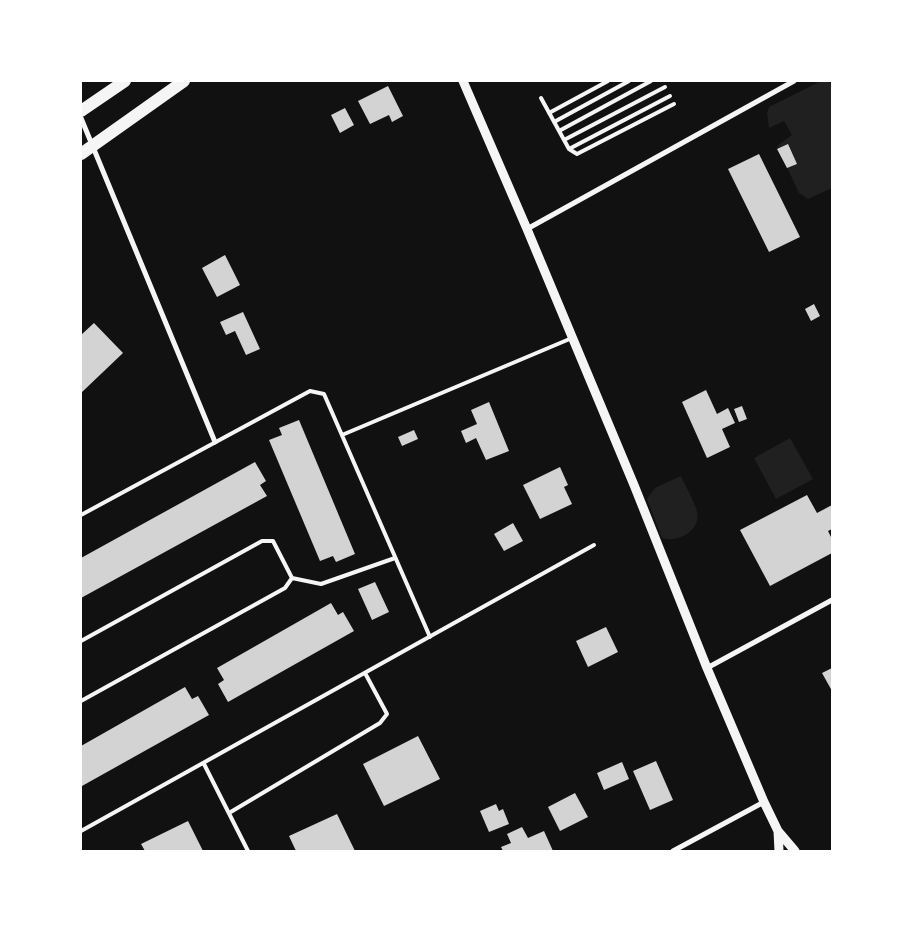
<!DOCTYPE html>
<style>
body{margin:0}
#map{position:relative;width:913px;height:932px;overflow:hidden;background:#111;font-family:Quicksand,sans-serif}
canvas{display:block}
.frame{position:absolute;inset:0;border:82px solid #fff;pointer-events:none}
</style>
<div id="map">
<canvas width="913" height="932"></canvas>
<div class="frame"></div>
</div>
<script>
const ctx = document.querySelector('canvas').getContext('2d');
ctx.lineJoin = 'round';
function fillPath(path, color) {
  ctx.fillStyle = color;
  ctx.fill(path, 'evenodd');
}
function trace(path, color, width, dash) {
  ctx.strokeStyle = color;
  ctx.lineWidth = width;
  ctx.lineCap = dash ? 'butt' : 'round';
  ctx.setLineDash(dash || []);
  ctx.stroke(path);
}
fillPath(new Path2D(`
 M821,81H828L832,84V188L808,199L799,193L777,146L792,135L784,121L769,128L767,113L769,107Z
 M790,438L813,479L776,499L754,458Z
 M681,476C685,485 696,504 697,512C701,531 678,543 662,538L647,499L655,488Z`), '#202020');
fillPath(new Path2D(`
 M388,86L403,116L392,122L389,115L370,124L358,101Z
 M345,108L354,125L340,133L331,115Z
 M788,144L797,164L787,168L777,149Z
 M759,154L800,237L769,252L728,169Z
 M225,255L240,285L217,297L202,268Z
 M814,304L820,316L811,321L805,309Z
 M243,312L260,349L246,355L235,331L226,335L220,322Z
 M94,323L123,353L81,393V335Z
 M706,390L717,414L728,408L735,423L722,429L730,447L707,458L682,402Z
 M489,402L509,451L486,460L476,438L466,443L461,431L477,424L471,410Z
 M742,406L747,419L739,422L734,409Z
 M299,420L355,554L336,562L333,556L320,561L269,440L282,435L279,428Z
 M414,430L418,439L402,446L398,437Z
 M255,462L266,481L260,485L267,496L81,598V558Z
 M560,467L568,485L564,487L572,504L540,519L523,485Z
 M807,495L817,513L832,505V529L828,531L832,539V553L770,586L740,530Z
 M513,523L523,541L504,551L494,534Z
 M375,582L389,612L372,620L358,589Z
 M331,603L338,615L343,612L354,631L228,702L218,684L224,680L217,668Z
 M606,627L618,652L588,667L576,641Z
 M832,668V691L822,673Z
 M185,687L192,699L198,696L209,715L82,786L81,746Z
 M418,736L440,779L384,806L363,764Z
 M656,761L673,800L650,810L633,771Z
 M622,762L629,779L604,790L597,773Z
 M575,793L588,817L560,831L548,807Z
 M496,804L499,811L503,809L509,824L489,832L480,811Z
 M337,814L355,851H296L289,836Z
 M188,821L203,851H145L141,844Z
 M522,827L528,838L544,831L553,851H503L501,847L511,843L507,834Z`), '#d3d3d3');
trace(new Path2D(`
 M541,98L569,149L577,154L674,104
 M549,113L608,81
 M554,122L629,81
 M559,131L651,81
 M564,140L665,87
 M569,149L670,96
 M342,435L572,338
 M81,515L310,391L324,394L430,637
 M292,578L321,584L395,558
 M81,641L262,541H273L292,578L285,588L81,701
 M204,764L248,851
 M229,813L380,723L387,714L365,673
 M81,831L594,545`), '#f5f5f5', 4);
trace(new Path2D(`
 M81,118L215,442
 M527,229L794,81
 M707,668L832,600
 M673,851L764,802`), '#f5f5f5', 5);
trace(new Path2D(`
 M463,81L527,229L634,485L707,668L764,802L778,831L779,851
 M778,831L795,851`), '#f5f5f5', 9);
trace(new Path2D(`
 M81,111L125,81
 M81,154L184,81`), '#f5f5f5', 12);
</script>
